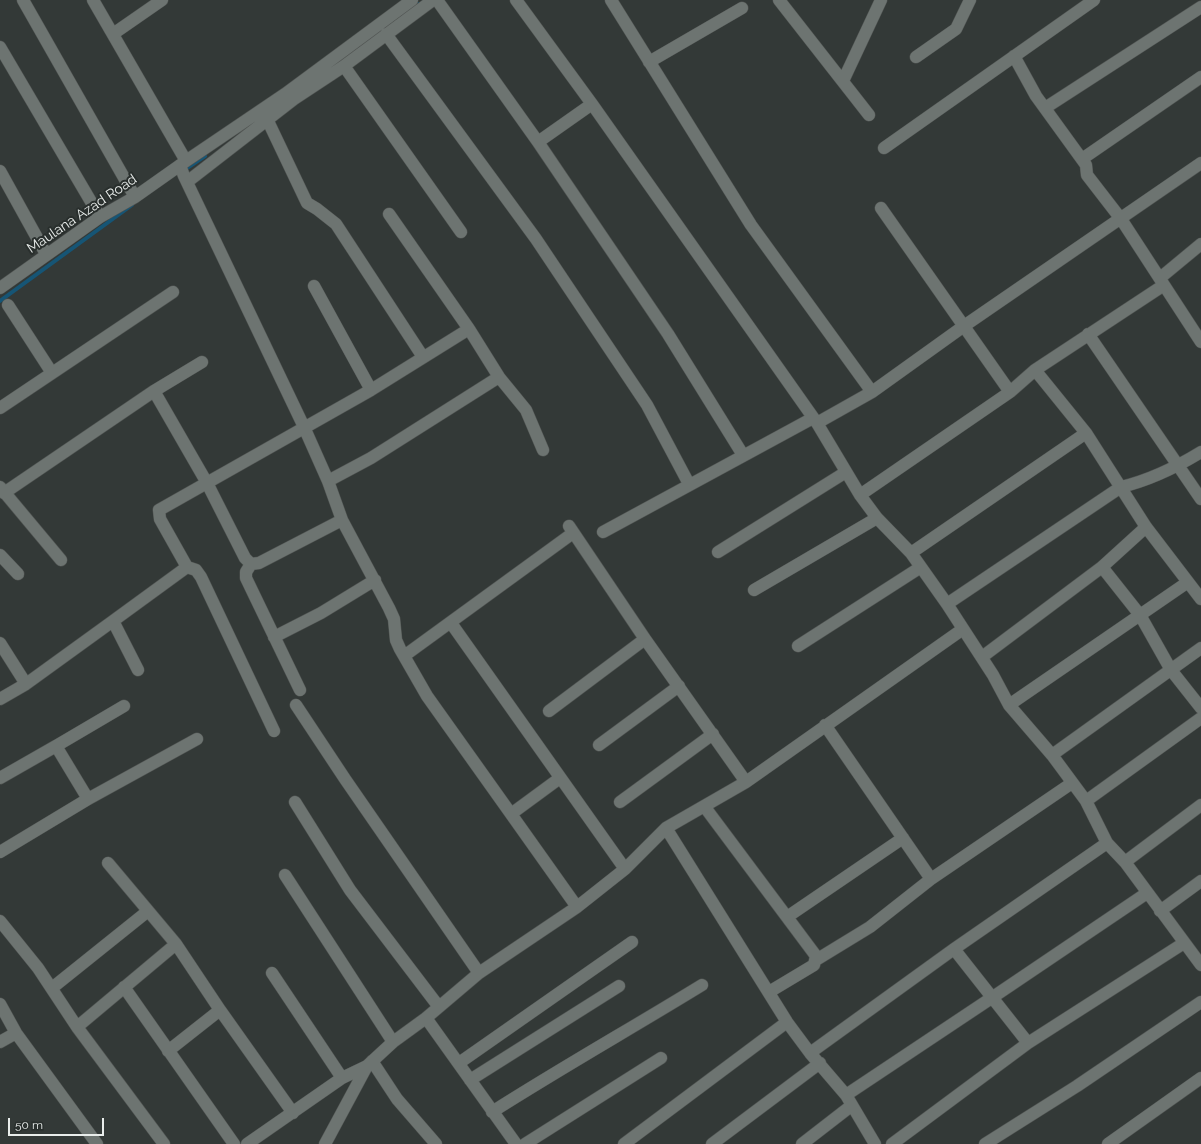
<!DOCTYPE html>
<style>
body{margin:0}
#map{position:relative;width:1201px;height:1144px;overflow:hidden;background:#333937;font-family:Raleway,sans-serif}
canvas{display:block}
.scale{position:absolute;left:8px;top:1118px;width:96px;height:18px;box-sizing:border-box;border:2px solid #e9edeb;border-top:0;padding-left:5px;font-size:12px;line-height:14px;white-space:nowrap;color:#e9edeb;-webkit-text-stroke:3px #292f2d;paint-order:stroke}
</style>
<div id="map">
<canvas width="1201" height="1144"></canvas>
<div class="scale">50 m</div>
</div>
<script>
const ctx = document.querySelector('canvas').getContext('2d');
ctx.lineJoin = 'round';
function trace(path, color, width, dash) {
  ctx.strokeStyle = color;
  ctx.lineWidth = width;
  ctx.lineCap = dash ? 'butt' : 'round';
  ctx.setLineDash(dash || []);
  ctx.stroke(path);
}
function label(font, color, halo, rows, align = 'center') {
  ctx.font = font + ' Raleway,sans-serif';
  ctx.lineWidth = 4;
  ctx.setLineDash([]);
  ctx.textBaseline = 'middle';
  ctx.strokeStyle = halo;
  ctx.fillStyle = color;
  for (const [text, x, y, turn = 0] of rows) {
    ctx.save();
    ctx.translate(x, y);
    ctx.rotate((+turn || 0) * Math.PI / 180);
    ctx.textAlign = isNaN(turn) ? turn : align;
    if (halo) ctx.strokeText(text, 0, 0);
    ctx.fillText(text, 0, 0);
    ctx.restore();
  }
}
trace(new Path2D(`
 M389,24L418,4
 M184,170L205,156
 M0,301L132,205`), '#165575', 4);
const minor = new Path2D(`
 M23,0L135,197
 M437,0L538,142L668,334L743,455
 M516,0L592,104L817,423L860,495L877,518L911,553L947,604L993,675L1009,705L1052,755L1086,801L1107,843L1125,862L1201,965
 M611,0L751,225L872,392
 M779,0L869,115
 M113,34L162,0
 M386,34L536,239L647,405L689,484
 M0,47L100,217
 M1014,56L1036,96L1086,165L1087,175L1121,219L1201,342
 M916,57L956,29L970,0
 M649,62L742,8
 M344,66L461,232
 M843,81L881,0
 M1045,108L1201,7
 M267,119L307,203L317,209L336,224L423,357
 M538,142L592,104
 M884,148L1094,0
 M1082,159L1201,77
 M186,161L285,94L412,0
 M180,165L184,176L304,427L328,481L342,520L389,608L394,619L396,640L400,649L427,696L511,814
 M0,171L46,254
 M187,182L294,99L344,66L433,0
 M881,208L1010,392
 M1160,278L1201,244
 M314,286L371,390
 M0,288L100,217L135,197L186,161L93,0
 M8,305L52,373
 M1088,334L1201,499
 M1035,370L1086,433L1146,527L1201,599
 M499,377L526,410L543,450
 M154,391L207,483L245,558L251,564L259,563L342,520
 M0,408L173,292
 M817,423L872,392L964,326L1201,163
 M328,481L371,458L499,377L469,329
 M0,487L61,560
 M4,493L154,391L202,362
 M860,495L1010,392L1035,370L1164,285
 M569,526L645,639L746,782L963,629
 M603,532L813,418
 M718,552L846,472
 M911,553L1086,433
 M0,555L18,574
 M251,564L246,572V578L300,690
 M1102,567L1140,615L1171,670L1201,708
 M754,590L877,518
 M947,604L1121,487C1150,480 1175,468 1201,452
 M113,621L187,567
 M451,623L625,869
 M274,637L321,613L375,580
 M0,643L26,684L0,699
 M798,646L921,567
 M404,656L573,533
 M982,657L1102,567L1146,527
 M26,684L113,621L138,670
 M296,705L345,779L479,973
 M1009,705L1188,582
 M549,711L645,639
 M825,725L931,879
 M274,731L201,577L196,570L187,567L160,519L159,510L371,390L469,329L389,214
 M599,745L679,686
 M56,746L124,706
 M1052,755L1201,648
 M0,778L56,746L88,799
 M560,778L511,814L577,907
 M1086,801L1201,718
 M295,802L350,890L439,1007
 M620,802L713,734
 M704,806L816,956L814,965L769,992
 M666,828L787,1022L810,1053L846,1095L875,1144
 M0,852L88,799L197,739
 M1125,862L1201,805
 M108,863L176,944L220,1010
 M285,875L393,1042
 M1160,911L1201,881
 M787,917L903,838
 M0,921L38,968L77,1027L164,1144
 M954,949L1028,1043
 M816,960L870,927L931,879L1072,783
 M272,973L342,1078
 M124,987L234,1144
 M52,988L148,911
 M0,1004L16,1033L97,1144
 M426,1018L516,1144
 M77,1027L176,944
 M0,1042L16,1033
 M168,1051L220,1010L293,1113
 M810,1053L954,949L1107,843
 M372,1061L397,1099L436,1144
 M459,1063L632,942
 M470,1080L619,986
 M846,1095L993,997L1147,893
 M492,1112C561,1068 632,1028 702,985
 M247,1144L342,1078L367,1066L393,1042L426,1018L479,973L577,907L625,869L666,828L746,782
 M325,1144L367,1066
 M525,1144L661,1058
 M624,1144L787,1022
 M712,1144L820,1063
 M802,1144L851,1106
 M892,1144L1028,1043L1184,943
 M985,1144L1077,1086L1201,1002
 M1108,1144L1201,1078`);
trace(minor, '#515553', 13);
trace(minor, '#6d7471', 12);
label('14px', '#e9edeb', '#292f2d', [
 ["Maulana Azad Road",82,214,-34]
]);
</script>
